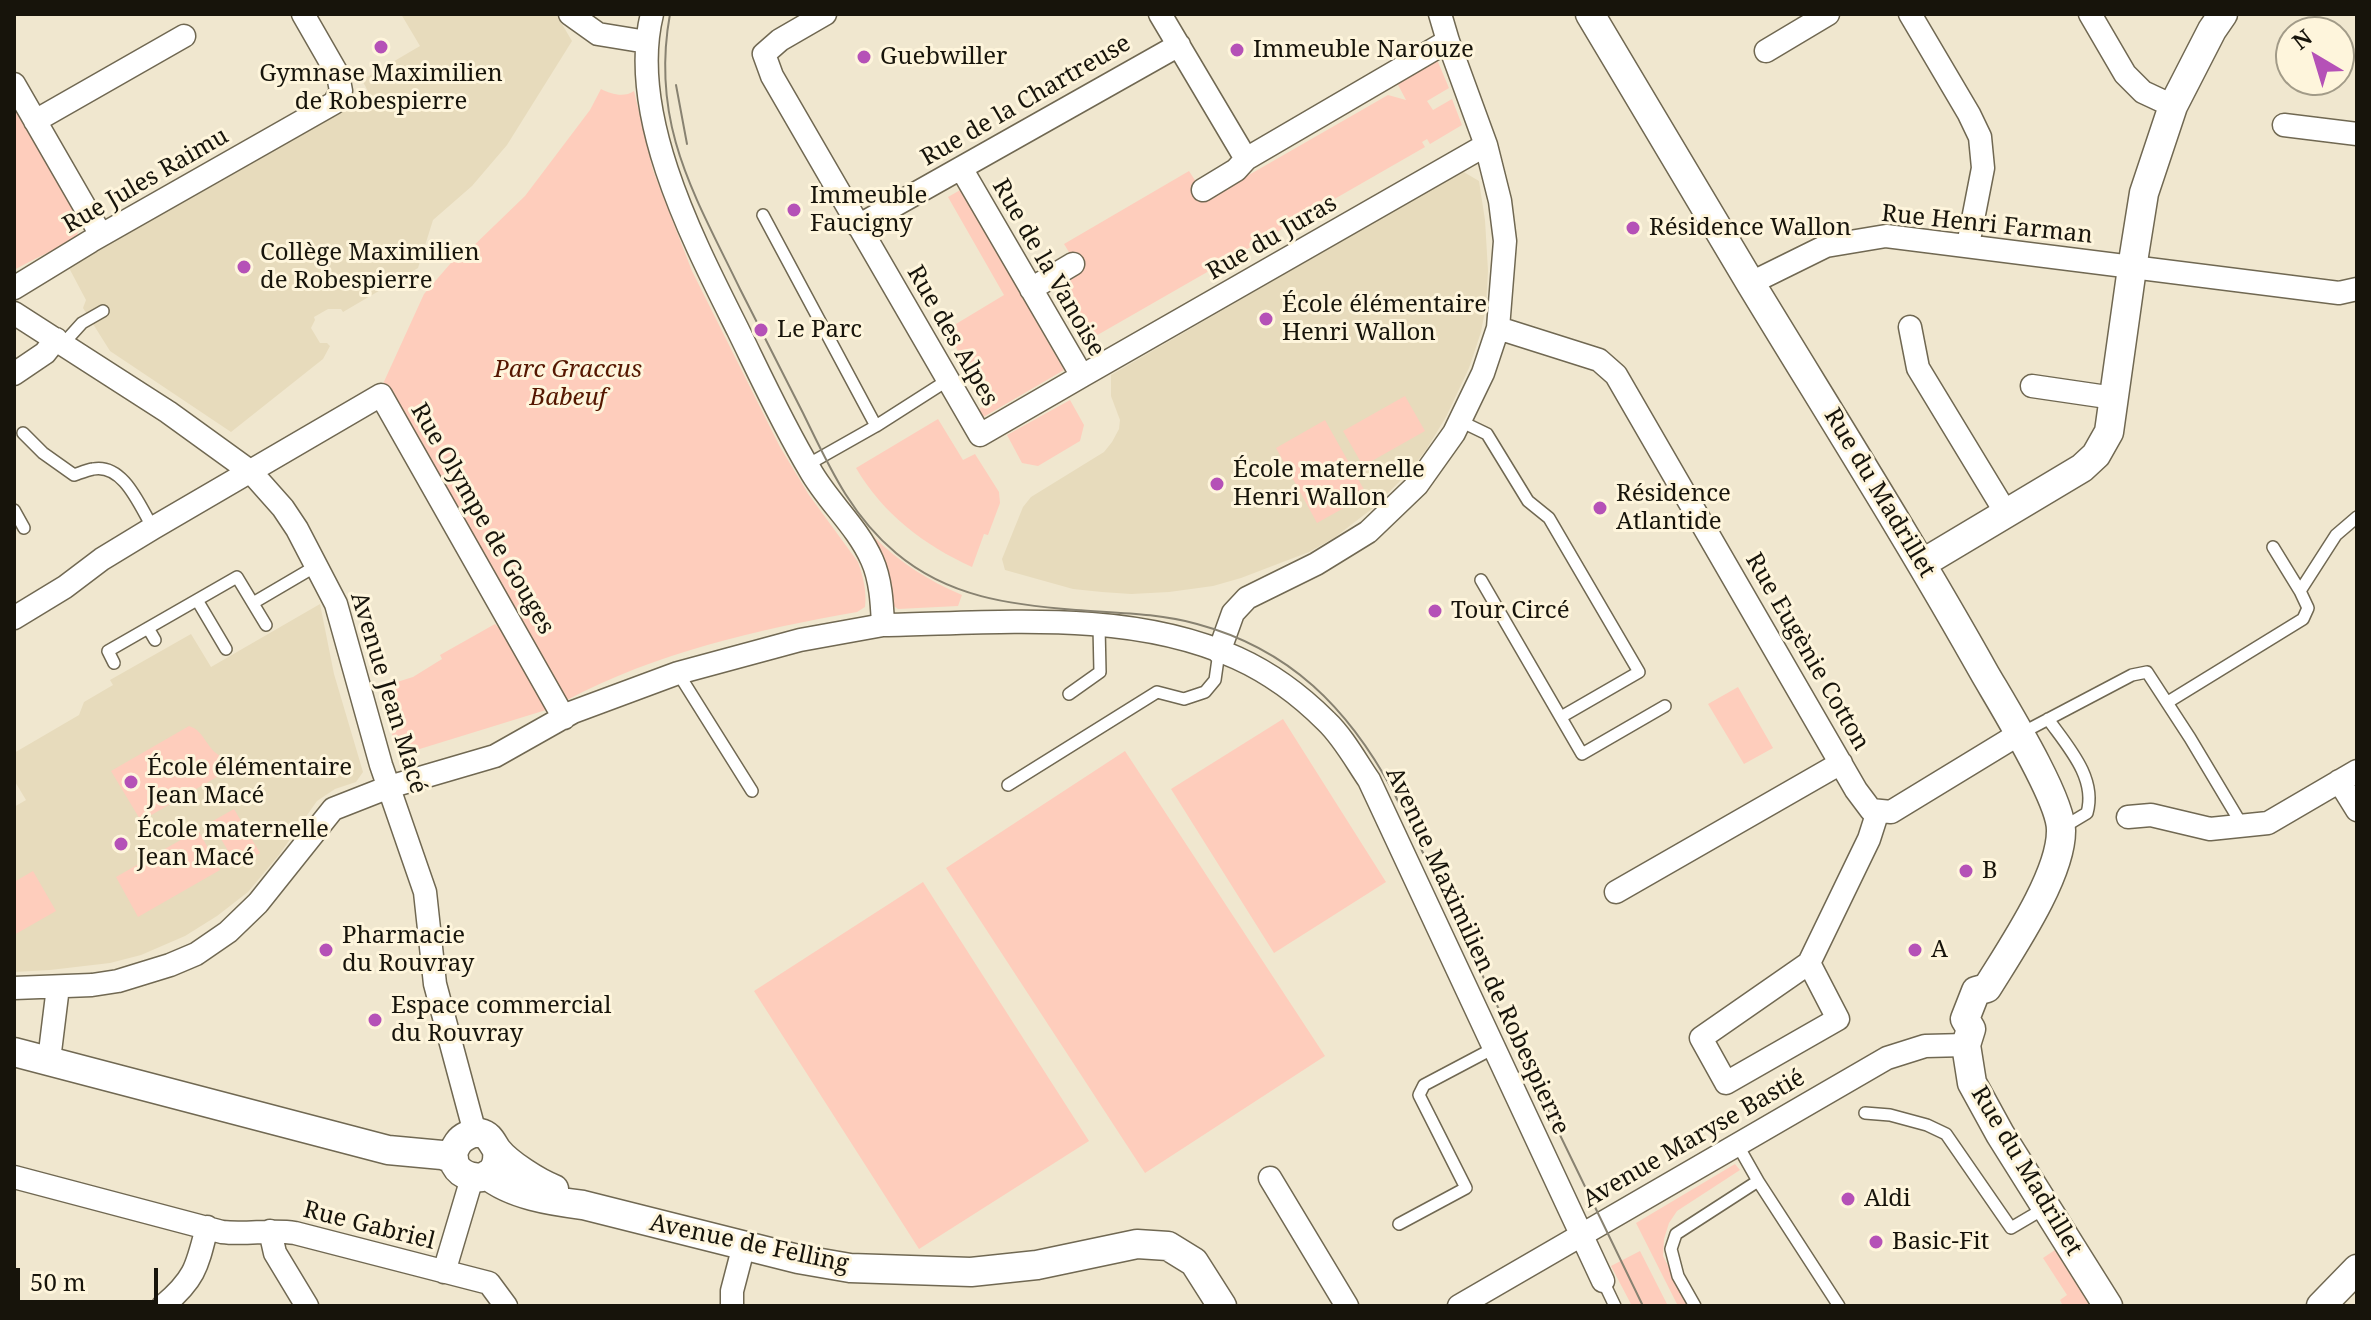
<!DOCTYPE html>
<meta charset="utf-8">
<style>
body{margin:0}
#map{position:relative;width:2371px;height:1320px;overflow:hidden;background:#f0e7cf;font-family:"Noto Serif",serif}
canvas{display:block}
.frame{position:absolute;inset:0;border:16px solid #17140b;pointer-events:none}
.north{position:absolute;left:2275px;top:16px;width:80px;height:80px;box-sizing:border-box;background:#fef5dc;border:2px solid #a29b88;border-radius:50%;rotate:322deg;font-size:22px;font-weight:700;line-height:32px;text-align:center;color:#17140b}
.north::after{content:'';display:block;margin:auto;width:28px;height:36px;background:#b551b7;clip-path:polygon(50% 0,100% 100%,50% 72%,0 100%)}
.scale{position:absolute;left:16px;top:1268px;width:142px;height:36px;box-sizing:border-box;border:4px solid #17140b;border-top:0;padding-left:10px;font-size:24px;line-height:28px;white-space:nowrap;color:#17140b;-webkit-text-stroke:6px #fef5dc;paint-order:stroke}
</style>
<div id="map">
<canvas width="2371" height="1320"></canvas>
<div class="frame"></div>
<div class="north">N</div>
<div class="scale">50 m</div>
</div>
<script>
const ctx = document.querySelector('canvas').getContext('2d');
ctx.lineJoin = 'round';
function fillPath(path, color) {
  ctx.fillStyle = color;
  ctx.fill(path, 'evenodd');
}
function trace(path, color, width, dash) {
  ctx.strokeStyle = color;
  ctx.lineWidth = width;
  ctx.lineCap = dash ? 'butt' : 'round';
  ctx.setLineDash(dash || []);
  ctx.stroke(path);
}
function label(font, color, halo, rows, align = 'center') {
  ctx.font = font + ' "Noto Serif",serif';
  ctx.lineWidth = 6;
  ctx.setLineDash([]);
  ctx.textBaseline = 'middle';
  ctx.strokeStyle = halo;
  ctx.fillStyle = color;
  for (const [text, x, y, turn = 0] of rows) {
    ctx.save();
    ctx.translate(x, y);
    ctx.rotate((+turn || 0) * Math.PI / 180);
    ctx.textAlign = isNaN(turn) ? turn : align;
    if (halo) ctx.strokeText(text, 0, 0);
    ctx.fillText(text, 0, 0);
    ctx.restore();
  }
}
fillPath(new Path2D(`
 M401,14H556L572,41L507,145L472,186L433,220L418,268L343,312L341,309H328L314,317L315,320L311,328L320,343H327L330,346L323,359L231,432L110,351L83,308L86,300L68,266L227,178L370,95L362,80L420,46Z
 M1462,171L1479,181L1485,220L1488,271L1486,306L1481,332L1469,368L1446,417L1426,450L1409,472L1373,508L1334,538L1309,552L1241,578L1213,586L1169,592L1131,594L1102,592L1073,589L1005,570L1002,559L1023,507L1031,497L1104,452L1112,442L1119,429L1120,420L1111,396V375Z
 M320,604L334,674L363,772L356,782L335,789L317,801L279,855L248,892L217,916L185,936L141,955L110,963L50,970L14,972V807L26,800L14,780V753L79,715L84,702L113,685L110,680L191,634L211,667Z`), '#e7dbbc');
fillPath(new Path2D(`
 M1434,61L1438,62L1449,88L1427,101L1433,110L1452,99L1462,125L1430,144L1427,139L1422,142L1425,147L1087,341L1053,279L1077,265L1064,244L1189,171L1207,199L1388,95L1406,100L1396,81Z
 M601,89C611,94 624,98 634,91L653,170L692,271L780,447L809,495L858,562C863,577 867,591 865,607L857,612C759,629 655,653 567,700L382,386L424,294L457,256L465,254L525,196L590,110Z
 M14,100L80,213L74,217L79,229L77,235C57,250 35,258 14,270Z
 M962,189L1034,311L1033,316L1064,370L980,419L975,412L988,403L946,330L1004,295L948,197Z
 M1405,396L1425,431L1363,466L1343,431Z
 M1070,400L1084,425L1080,441L1038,466L1022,463L1007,435Z
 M938,419L963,460L975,454L999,492L1000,503L988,535L984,534L972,567C924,545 883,514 856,468Z
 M1325,420L1367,495L1317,523L1276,448Z
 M874,537C900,563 929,581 962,595L958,606L898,609L891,604L883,560L872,539Z
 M495,624L498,627L502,624L538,688L546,710L397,756L381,687L413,677L442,659L440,655Z
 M1738,687L1773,748L1744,764L1708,704Z
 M1283,719L1386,882L1274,953L1171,789Z
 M189,726C206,731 207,753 224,757L222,774L141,821L111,771Z
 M1125,751L1325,1056L1145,1173L946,868Z
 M234,809L260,853L237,866L211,822Z
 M198,830L220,870L138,917L116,877Z
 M33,871L56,911L14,935V882Z
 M923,882L1089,1141L919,1249L754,991Z
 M1735,1164L1740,1170L1677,1211L1669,1223L1664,1239L1663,1256L1689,1306H1678L1636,1223Z
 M2055,1250L2090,1306H2063L2060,1300L2067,1295L2043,1258Z
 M1640,1251L1668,1306H1632L1611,1266Z`), '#fecdbc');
const service = new Path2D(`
 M763,215L876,426L948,380
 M63,344L82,323L103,311
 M1460,421L1487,434L1528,501L1549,518L1639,672L1561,717
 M23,433L43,453L74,475C80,473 87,470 93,469C124,463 140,507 153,528
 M807,465L876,426
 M14,510L24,528
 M2273,547L2300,591
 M1481,580L1582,754L1665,706
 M197,600L226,649
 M253,603L316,566
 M148,628L155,640
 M114,663L108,651L237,577L266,625
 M678,673L752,791
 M1069,694L1100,672L1099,626
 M2168,702L2303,619L2308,608L2300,591L2336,535L2357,517
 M2048,719C2068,747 2097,778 2087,813L2062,828
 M2020,734L2132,675L2147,672L2190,738L2242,825
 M1008,785L1157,692L1184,699L1205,692L1215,680L1219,652
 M1865,1113L1890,1115L1927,1125L1946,1134L2011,1228L2045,1208
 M1737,1144L1758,1181
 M1399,1224L1466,1188L1419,1095L1424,1085L1494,1048
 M1603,1281L1615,1306
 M1695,1306L1678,1276L1671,1249L1676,1234L1758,1181L1839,1306`);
const minor = new Path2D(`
 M570,14L598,34L647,42
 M652,14C627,115 694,242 738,330C761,377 783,425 810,470C828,502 857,526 872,560C881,580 882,604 883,625C998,623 1130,609 1237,658C1270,673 1301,696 1326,721C1343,737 1356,761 1369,780L1603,1281
 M825,14L780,40L764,54L772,76L980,435L1082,376L961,168
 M1160,14L1246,159
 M1910,14L1969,114L1980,137L1983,168L1968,245
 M2090,14L2125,74L2143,92L2173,106
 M1766,51L1828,14
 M14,84L101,235
 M35,121L184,36
 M2284,125L2357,134
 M1203,190L1236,170L1246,159L1448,41
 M858,226L1179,45
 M1751,283L1826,246L1886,236L2339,293L2357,289
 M14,288L91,241L334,103L341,91L338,75L303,14
 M1031,289L1073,264
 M14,313L168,412L251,472L283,508L297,529L336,604L381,765L425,892L435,984L475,1133
 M1910,327L1918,368L2006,513
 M1498,328L1599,360L1616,375L1856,790L1871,810L1891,812L2019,734
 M14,374L45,353L56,339
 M1082,376L1486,145
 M2032,386L2114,398
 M14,618L65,587L102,559L153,528L381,395L564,718
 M1219,652L1233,613L1247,598L1316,564L1368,532L1417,485L1454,433L1483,373L1498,328L1505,241L1500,201L1486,145L1448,41L1440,14
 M2339,781L2357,810
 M2128,817L2151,815L2210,829L2268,823L2357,771
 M1616,892L1841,763
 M1809,963L1838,1019L1726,1083L1701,1038L1809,963L1869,839L1878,811
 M14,988L92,985L118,981L170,965L196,954L228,932L258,903L333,809L389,787L495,756L573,712L678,673L800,640L883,625
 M49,1060L58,987
 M14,1177L222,1232C247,1235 271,1229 295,1233L489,1283L506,1306
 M1270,1178L1347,1306
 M270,1231L275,1253L307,1306
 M444,1272L472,1178
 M163,1306C195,1279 197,1267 207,1227
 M732,1306V1291L744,1245
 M1459,1306L1887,1058L1925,1046L1966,1045`);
const tertiary = new Path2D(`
 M1590,14C1644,104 1697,195 1751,284C1830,414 1911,542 1985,674C2003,705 2062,800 2061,831C2061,876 2011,949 1987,988L1976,991L1965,1019L1971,1029L1966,1045L1972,1083L2000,1134L2108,1306
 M1923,563L2082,468L2096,455L2109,432L2132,268L2144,193L2173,106L2212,30L2223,14
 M14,1052L388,1150L442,1155L454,1159
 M497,1150C502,1197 435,1176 458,1143C462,1137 472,1132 480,1133C490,1135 492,1143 497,1150C508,1164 538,1183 554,1189
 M487,1175C512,1195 551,1201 583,1205L798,1259L850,1268L971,1272L1037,1265L1137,1244L1168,1246L1194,1262L1222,1306
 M2321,1306L2357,1269`);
trace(service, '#706852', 14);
trace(minor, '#706852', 25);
trace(tertiary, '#706852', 31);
trace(service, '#fff', 11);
trace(minor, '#fff', 22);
trace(tertiary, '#fff', 28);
trace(new Path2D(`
 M670,14C650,124 694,194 740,289C761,330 782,371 803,413C828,464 850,515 896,553C948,597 1011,605 1076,610C1116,613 1158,613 1197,624C1290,649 1348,708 1393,791L1643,1306
 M676,85L687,144`), '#888271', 2);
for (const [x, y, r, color] of [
 [381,47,8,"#b551b7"],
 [1237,50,8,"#b551b7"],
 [864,57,8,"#b551b7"],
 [794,210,8,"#b551b7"],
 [1633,228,8,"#b551b7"],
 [244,267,8,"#b551b7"],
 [1266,319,8,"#b551b7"],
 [761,330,8,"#b551b7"],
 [1217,484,8,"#b551b7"],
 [1600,508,8,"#b551b7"],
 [1435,611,8,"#b551b7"],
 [131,782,8,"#b551b7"],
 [121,844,8,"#b551b7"],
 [1966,871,8,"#b551b7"],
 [326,950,8,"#b551b7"],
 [1915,950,8,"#b551b7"],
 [375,1020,8,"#b551b7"],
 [1848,1199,8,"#b551b7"],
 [1876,1242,8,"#b551b7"]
]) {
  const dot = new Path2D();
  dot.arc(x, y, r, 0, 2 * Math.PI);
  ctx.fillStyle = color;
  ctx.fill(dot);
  trace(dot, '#fef5dc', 3);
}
label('24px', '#17140b', '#fef5dc', [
 ["Immeuble Narouze",1253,50],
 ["Guebwiller",880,57],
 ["Gymnase Maximilien",381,74,"center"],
 ["de Robespierre",381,102,"center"],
 ["Immeuble",810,196],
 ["Faucigny",810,224],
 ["Résidence Wallon",1649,228],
 ["Collège Maximilien",260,253],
 ["de Robespierre",260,281],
 ["École élémentaire",1282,305],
 ["Henri Wallon",1282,333],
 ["Le Parc",777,330],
 ["École maternelle",1233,470],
 ["Henri Wallon",1233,498],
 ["Résidence",1616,494],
 ["Atlantide",1616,522],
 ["Tour Circé",1451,611],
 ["École élémentaire",147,768],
 ["Jean Macé",147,796],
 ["École maternelle",137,830],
 ["Jean Macé",137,858],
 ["B",1982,871],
 ["Pharmacie",342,936],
 ["du Rouvray",342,964],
 ["A",1931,950],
 ["Espace commercial",391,1006],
 ["du Rouvray",391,1034],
 ["Aldi",1864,1199],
 ["Basic-Fit",1892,1242]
], 'left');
label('24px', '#17140b', '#fef5dc', [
 ["Rue de la Chartreuse",1026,101,-30],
 ["Rue Jules Raimu",146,181,-30],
 ["Rue Henri Farman",1987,225,6],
 ["Rue du Juras",1272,238,-30],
 ["Rue de la Vanoise",1048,268,60],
 ["Rue des Alpes",952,336,60],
 ["Rue du Madrillet",1879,493,59],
 ["Rue Olympe de Gouges",482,519,60],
 ["Rue Eugènie Cotton",1807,652,60],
 ["Avenue Jean Macé",388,693,73],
 ["Avenue Maximilien de Robespierre",1477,951,65],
 ["Avenue Maryse Bastié",1694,1139,-30],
 ["Rue du Madrillet",2026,1171,59],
 ["Rue Gabriel",369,1226,14],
 ["Avenue de Felling",749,1244,12]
]);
label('italic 24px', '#551700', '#fef5dc', [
 ["Parc Graccus",568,370],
 ["Babeuf",568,398]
]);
</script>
